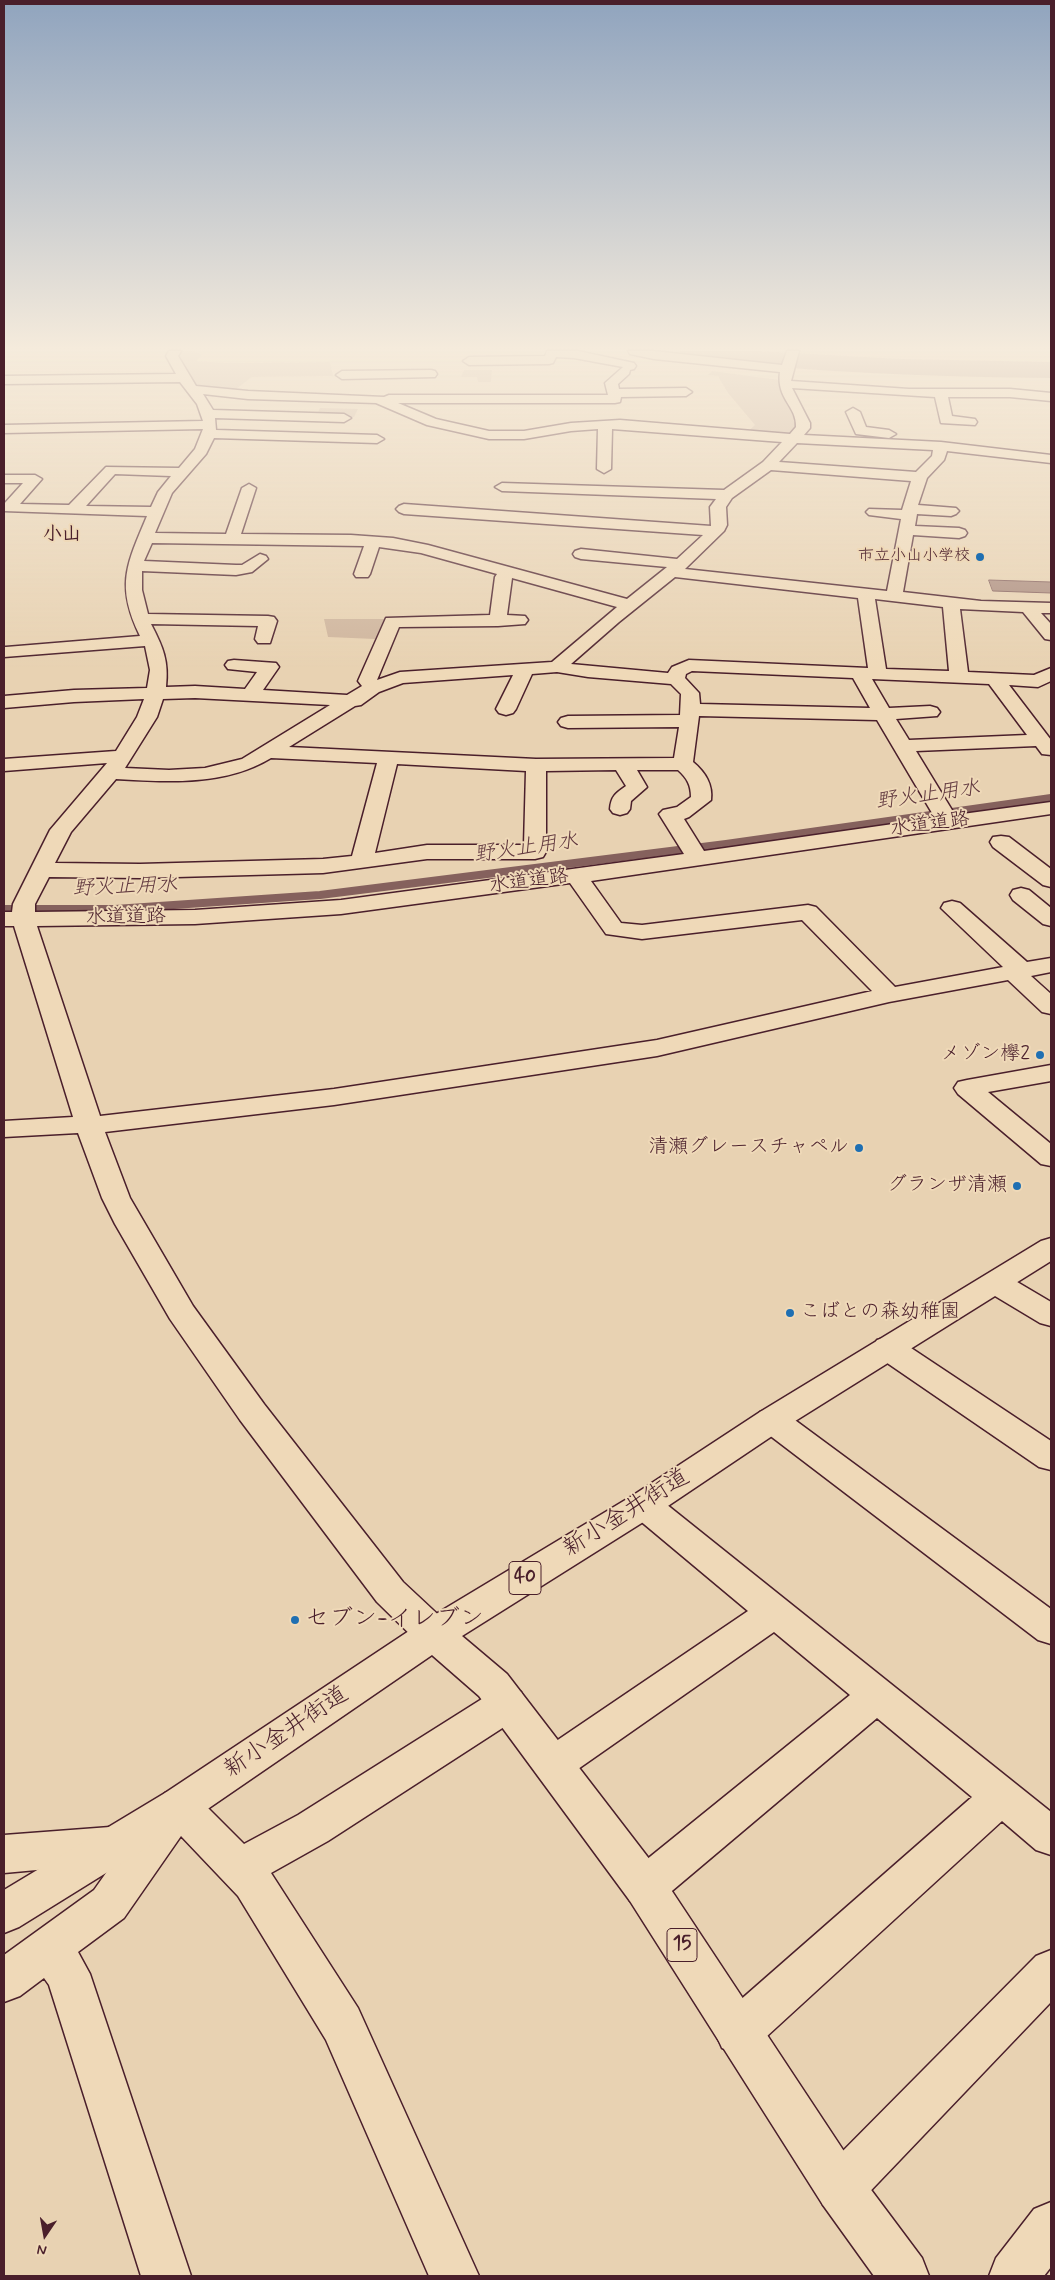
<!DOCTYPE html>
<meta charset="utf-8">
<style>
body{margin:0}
#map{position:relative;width:1055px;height:2280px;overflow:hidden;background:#e8d2b2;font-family:Mynerve,sans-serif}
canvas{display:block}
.frame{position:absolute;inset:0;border:5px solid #4a1f2b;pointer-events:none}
.north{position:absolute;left:20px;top:2210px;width:50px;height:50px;-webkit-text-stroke:4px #efd9b8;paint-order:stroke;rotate:192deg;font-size:14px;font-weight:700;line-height:20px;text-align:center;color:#4a1f2b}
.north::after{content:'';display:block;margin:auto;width:18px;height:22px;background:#4a1f2b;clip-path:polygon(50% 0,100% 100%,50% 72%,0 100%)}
</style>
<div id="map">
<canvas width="1055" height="2280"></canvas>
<div class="frame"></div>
<div class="north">N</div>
</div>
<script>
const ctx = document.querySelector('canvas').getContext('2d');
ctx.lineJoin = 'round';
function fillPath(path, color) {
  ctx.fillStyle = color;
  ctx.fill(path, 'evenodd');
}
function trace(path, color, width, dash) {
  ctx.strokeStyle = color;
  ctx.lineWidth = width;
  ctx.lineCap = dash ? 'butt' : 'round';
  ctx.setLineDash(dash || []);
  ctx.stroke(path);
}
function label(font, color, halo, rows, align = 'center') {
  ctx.font = font + ' Mynerve,"Klee One",sans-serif';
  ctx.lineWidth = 4;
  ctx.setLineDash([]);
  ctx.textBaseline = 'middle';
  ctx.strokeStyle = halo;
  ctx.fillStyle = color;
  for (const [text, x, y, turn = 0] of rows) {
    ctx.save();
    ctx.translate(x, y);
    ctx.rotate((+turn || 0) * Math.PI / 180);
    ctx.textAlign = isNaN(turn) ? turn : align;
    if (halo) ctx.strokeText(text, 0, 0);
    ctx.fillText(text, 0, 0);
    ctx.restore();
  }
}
fillPath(new Path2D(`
 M179,351H195L202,355L196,361L230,363L330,362L333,376L252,377L232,392L194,388L185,365L177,356Z
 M464,370H492L491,382H478L477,377H461Z
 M712,371L780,380C779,397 794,408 797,425L790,436L745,434L755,425L728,393L718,376L708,375Z
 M320,408L358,409L354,417L316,416Z
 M324,619H384L375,639L328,637Z`), '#ceb49c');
const water = new Path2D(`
 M989,580L1051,582V593L993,591Z`);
fillPath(water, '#ac8d7f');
trace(water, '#85615d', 1);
trace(new Path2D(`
 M4,909H115L320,895L726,844L1051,798`), '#85615d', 8);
fillPath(new Path2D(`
 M679,351H758L902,359L1051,362V378C931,377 810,372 691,359L682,356Z`), '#ac8d7f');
const minor = new Path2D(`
 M169,351H181L178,356L196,386L248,391L384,397L389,395H608L605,383L623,367L574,358L556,357L553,363L549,364L469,365L463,361L469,357L545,356L547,351H578L634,363L636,366L634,369L630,370L629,374L618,384L619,389L686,388L692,392L686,396L621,397L620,402L615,403H398L436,419L489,431H524L571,423L620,420L790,434L796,427C797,406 776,399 780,372L654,359L630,354L628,351H653L782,365L787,351H799L791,381L909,389H1010L1051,393V401L1010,397H948L952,416L975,419L977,422L975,425L941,423L935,397L792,388L810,423V428L804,435L941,442L1051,455V463L947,451L944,460L927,478L918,505L956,508L959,511L956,514L951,516L917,514L915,526L959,528L965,530L967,533L965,536L959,538L913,535L903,592L981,601L1051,603V613H1041L1051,624V640L1045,639L1023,612L960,609L968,672L1034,675L1051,668V681L1038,687L1009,685L1051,740V755L1042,754L1036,746L916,751L955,815L1051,802V814L591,881L621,923L642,925L808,905L816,907L895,987L1003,967L941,908L944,903L952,901L960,903L1027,962L1051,958V972L1031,976L1051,994V1014L1042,1012L1008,980L889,1002L657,1056L334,1105L105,1132L130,1198L193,1306L264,1404L403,1582L447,1623L453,1634L447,1645L434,1649L421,1645L377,1602L240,1420L170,1319L115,1224L102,1198L78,1133L4,1137V1121L73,1117L14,926H4V912H12L13,904L50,830L107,763L4,771V759L116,751L137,717L144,699L74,702L4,708V696L74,690L147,688L150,670L145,646L4,657V647H6L140,636C115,585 127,564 147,516L4,511V504L23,483H4V475H35L42,479L20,504L69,505L106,467L179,468L195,449L203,429L4,433V425L203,421L197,404L180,382L4,384V376L176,374L166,356ZM203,394L248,399L376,403L427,425L489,439H524L571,431L598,429L597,469L604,473L611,469L612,429L782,442L763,462L724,490L502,483L495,487L502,491L716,499L710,507L711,526L404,504L399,506L396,509L399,512L404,514L703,535L677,559L581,549L575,551L573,554L575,557L581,559L667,567L627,599L428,545L393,538L351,535L241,534L256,488L249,484L242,488L226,534L155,533L172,493L206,454L214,438L377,443L384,439L377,435L216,430L215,418L344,422L351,418L344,414L213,410ZM797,443L933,450L932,456L916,472L779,462ZM771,470L911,481L902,510L869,509L866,512L869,515L901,519L887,591L685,569L724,531L727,525L726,507L732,498ZM115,474L171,476L158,492L151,507L86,506ZM152,543L364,546L354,574L356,577H368L370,574L379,547L421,553L497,574L495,577L490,615L386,618L358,681L362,686L347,695L263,690L279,667L276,663L234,660L228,661L225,665L228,669L257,672L245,689L195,686L166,687C169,661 163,647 151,624L258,626L255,639L258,643H270L277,621L274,617L268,616L148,614L142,590V571L236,575L252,572L268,559L266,556L260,554L242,565H236L144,561ZM675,577L858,598L868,668L689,660L672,667L668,673L571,664L619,622ZM512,578L617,607L552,662L400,672L377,680L399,627L498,626L525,624L528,620L525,616L507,615ZM875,599L943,607L949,671L886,669ZM692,671L853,678L870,708L700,704L699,693L685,678L686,674ZM557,672L588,677L671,684L681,694L680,715L568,716L561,718L558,722L561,726L568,728L679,727L674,758L536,759L289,747L355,706L361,705L379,692L403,683L513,675L496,709L499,713L506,715L513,713L516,709L532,674ZM872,679L989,684L1027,735L909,740L896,719L937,716L940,712L937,708L930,706L889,708ZM195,698L330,705L242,759L205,768L169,770L125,768L157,717L163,699ZM699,716L877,720L935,818L704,851L684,819L689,817L711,800C713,784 705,772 693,762ZM271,758L377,763L352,856L323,859L140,864L55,863L71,832L116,779C168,782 225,786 271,758ZM397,764L526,771L524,845H427L375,853ZM616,770L626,786C616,793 611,796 610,809L613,813L620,815L627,813L630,809L631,801L647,787L637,770H678C687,778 691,785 691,797L677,807L663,810L659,814L684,854L341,900L195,910L35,912V904L49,877L140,878L323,873L427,859H535L543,857L546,852V771ZM570,883L606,934L642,939L802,920L872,991L657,1040L334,1089L100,1116L37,926L195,924L341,914Z
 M431,370L435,371L437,374L435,377L342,379L336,375L342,371Z
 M853,408L860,412L866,427L889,430L896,434L889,438L856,434L846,412Z
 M1001,836L1009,837L1051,869V887L1043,885L993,847L990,842L993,837Z
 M1021,888L1029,890L1051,908V926L1043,924L1013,900L1010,895L1013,890Z
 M1051,1065V1081L988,1092L1051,1144V1166L1041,1164L958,1094L954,1088L958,1082L967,1080Z
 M996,1273L1007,1276L1051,1302V1326L1040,1323L985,1290L981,1283L985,1276Z
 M888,1337L899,1340L1051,1441V1470L1039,1467L877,1356L872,1348L877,1340Z
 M772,1408L784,1412L1051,1609V1644L1038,1640L760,1428L755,1420L760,1412Z
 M644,1492L656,1496L1051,1812V1855L1036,1850L1002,1821L754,2048L738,2054L722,2048L715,2032L722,2016L972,1797L877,1718L660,1901L645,1906L630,1901L624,1887L630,1873L850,1695L774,1632L568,1776L554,1781L540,1776L534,1764L540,1752L748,1611L632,1514L627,1505L632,1496Z
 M507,1688L521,1692L526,1704L521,1716L328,1841L271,1873L358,2008L479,2276H429L326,2040L238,1896L181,1836L124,1918L78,1952L90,1974L191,2276H141L49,1985L44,1978L20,1996L4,2002V1955L94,1890L113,1863L4,1873V1835L110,1827L125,1833L129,1842L165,1793L179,1788L193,1793L244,1844L298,1815L493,1692Z
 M1051,1950V2002L857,2205L840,2212L823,2205L816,2188L823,2171L1036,1956Z
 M1051,2202V2267L1044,2276H989L996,2258L1034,2209Z`);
const major = new Path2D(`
 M1051,1238V1261L784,1428L656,1514L462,1636L507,1674L660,1873L857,2171L922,2258L929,2276H874L823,2205L630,1901L479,1696L432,1655L193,1819L19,1927L4,1933V1890L165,1793L421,1623L632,1496L760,1412L1041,1241Z`);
trace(minor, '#4a1f2b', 3);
trace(major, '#4a1f2b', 3);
fillPath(minor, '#efd9b8');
fillPath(major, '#efd9b8');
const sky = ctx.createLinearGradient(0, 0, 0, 670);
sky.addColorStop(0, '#90a4be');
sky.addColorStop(0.52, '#f5ebdc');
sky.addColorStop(1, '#f5ebdc00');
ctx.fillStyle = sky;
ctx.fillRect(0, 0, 1055, 670);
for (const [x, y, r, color] of [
 [980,557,5,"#1f6fb2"],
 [1040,1055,5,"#1f6fb2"],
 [859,1148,5,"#1f6fb2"],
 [1017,1186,5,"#1f6fb2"],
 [790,1313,5,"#1f6fb2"],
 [295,1620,5,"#1f6fb2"]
]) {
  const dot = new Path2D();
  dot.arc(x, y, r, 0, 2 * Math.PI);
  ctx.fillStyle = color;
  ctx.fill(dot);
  trace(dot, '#efd9b8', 2);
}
label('16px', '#4a1f2b', '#efd9b8', [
 ["市立小山小学校",970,557]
], 'right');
label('bold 19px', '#4a1f2b', '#efd9b8', [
 ["小山",62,536]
]);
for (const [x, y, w] of [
 [525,1578,32],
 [682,1945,30]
]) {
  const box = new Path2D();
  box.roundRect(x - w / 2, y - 16.5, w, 33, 4);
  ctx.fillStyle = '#efd9b8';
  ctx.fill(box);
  trace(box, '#4a1f2b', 1);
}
label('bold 19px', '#4a1f2b', null, [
 ["40",525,1578],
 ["15",682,1945]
]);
label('20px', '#4a1f2b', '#efd9b8', [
 ["水道道路",930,825,-8],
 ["水道道路",529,882,-8],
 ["水道道路",126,918,-1]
]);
label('20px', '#4a1f2b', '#efd9b8', [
 ["メゾン欅2",1030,1055],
 ["清瀬グレースチャペル",849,1148],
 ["グランザ清瀬",1007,1186],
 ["こばとの森幼稚園",800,1313,"left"]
], 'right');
label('italic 21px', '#623a40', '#efd9b8', [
 ["野火止用水",928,796,-8],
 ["野火止用水",526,849,-8],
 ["野火止用水",125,888,-2]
]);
label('24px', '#4a1f2b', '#efd9b8', [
 ["新小金井街道",627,1514,-32],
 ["新小金井街道",287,1733,-34]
]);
label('24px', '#4a1f2b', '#efd9b8', [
 ["セブン-イレブン",305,1620]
], 'left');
</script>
